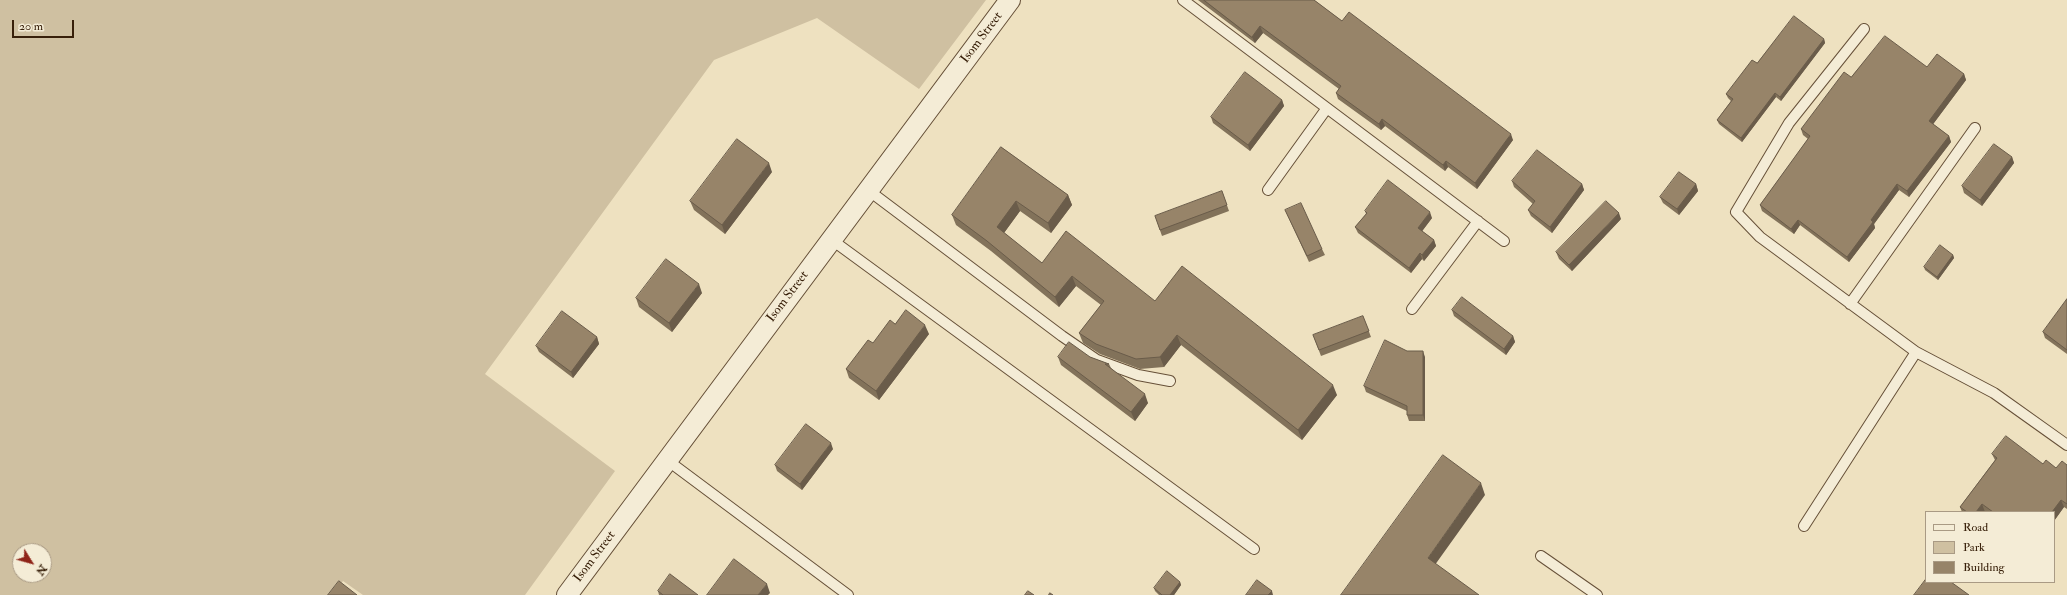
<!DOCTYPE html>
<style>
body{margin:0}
#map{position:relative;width:2067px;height:595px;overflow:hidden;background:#eee1c0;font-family:"IM FELL Double Pica",serif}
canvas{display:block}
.legend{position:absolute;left:1925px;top:511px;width:130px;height:72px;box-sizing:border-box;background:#f4ecd6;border:1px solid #a99a84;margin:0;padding:5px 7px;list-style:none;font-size:12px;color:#38200a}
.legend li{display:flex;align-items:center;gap:8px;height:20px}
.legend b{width:20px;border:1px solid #a99a84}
.north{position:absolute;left:12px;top:543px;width:40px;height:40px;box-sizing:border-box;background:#f4ecd6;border:1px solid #a99a84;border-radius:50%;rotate:127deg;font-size:11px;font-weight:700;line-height:16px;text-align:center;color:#38200a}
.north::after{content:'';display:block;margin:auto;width:14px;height:18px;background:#8f2418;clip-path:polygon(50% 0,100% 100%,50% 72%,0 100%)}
.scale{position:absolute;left:12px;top:20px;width:62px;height:18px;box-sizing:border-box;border:2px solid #38200a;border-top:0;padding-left:5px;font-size:12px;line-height:14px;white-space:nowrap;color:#38200a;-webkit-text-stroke:3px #f4ecd6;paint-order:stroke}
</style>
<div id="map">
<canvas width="2067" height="595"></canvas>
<ul class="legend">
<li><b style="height:5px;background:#f4ecd6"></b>Road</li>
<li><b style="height:11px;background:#cfc0a1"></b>Park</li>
<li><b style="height:11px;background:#978469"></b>Building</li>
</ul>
<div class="north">N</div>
<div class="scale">20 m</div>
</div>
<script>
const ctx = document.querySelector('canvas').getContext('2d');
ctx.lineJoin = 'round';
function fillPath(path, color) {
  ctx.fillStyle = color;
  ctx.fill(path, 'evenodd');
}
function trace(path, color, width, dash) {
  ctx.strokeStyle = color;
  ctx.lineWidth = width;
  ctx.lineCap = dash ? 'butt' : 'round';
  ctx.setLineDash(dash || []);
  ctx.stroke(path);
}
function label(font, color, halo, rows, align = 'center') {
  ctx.font = font + ' "IM FELL Double Pica",serif';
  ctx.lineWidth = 3;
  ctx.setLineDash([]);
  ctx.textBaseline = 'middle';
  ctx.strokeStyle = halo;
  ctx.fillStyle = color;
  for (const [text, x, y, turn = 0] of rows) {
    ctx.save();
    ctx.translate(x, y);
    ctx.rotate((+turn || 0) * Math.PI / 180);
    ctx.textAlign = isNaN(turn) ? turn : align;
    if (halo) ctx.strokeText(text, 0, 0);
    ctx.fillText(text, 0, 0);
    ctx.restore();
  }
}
fillPath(new Path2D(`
 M0,0H986L919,89L817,18L714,60L485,374L615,471L525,595H363L343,581L332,595H0ZM20,551H44V575H20Z`), '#cfc0a1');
const lane = new Path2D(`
 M1183,0L1504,241
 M1864,29L1789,123L1736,212L1760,237L1916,352L1994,393L2067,445
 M868,190L1062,336L1097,360L1138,375L1170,381
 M1268,190L1327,108
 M832,240L1254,549
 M1850,304L1975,128
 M1412,309L1478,221
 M667,460L848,595
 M1804,526L1916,352
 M1541,556L1597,595`);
const street = new Path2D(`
 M567,595L1010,0`);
trace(lane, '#665038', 12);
trace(street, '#665038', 22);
trace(lane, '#f4ecd6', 10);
trace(street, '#f4ecd6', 20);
fillPath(new Path2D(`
 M1198,0H1314L1342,21L1513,140L1477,189L1448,167L1445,171L1385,126L1381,130L1338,99L1336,93L1339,89L1263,33L1255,43Z
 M1824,39L1825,43L1781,101L1776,97L1742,142L1719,124L1717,120L1731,101L1728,98L1726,94L1757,63Z
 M1927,67L1964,74L1966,80L1933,124L1949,136L1951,142L1909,197L1899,190L1874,224L1875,228L1849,262L1800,225L1794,234L1762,211L1760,205L1808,139L1803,135L1801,129L1851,77Z
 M1282,100L1284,106L1250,151L1213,123L1211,117Z
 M1001,147L1068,195L1072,205L1051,233L1020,211L1004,233L1042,263L1155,301L1337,395L1302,440L1181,345L1164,367L1140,369L1100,354L1083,343L1079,333L1101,305L1076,286L1059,307L991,251L956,225L952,215Z
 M2012,157L2014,163L1982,206L1964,193L1962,186Z
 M772,172L725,234L694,210L690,201Z
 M1512,181L1582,184L1584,190L1552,233L1531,216L1528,210L1533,204L1514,187Z
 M1696,184L1698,191L1679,215L1663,203L1660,197Z
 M1222,191L1229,211L1162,236L1155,216Z
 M1285,210L1322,249L1325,255L1309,262Z
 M1365,211L1432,218L1422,231L1434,240L1436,246L1424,261L1422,259L1411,273L1358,233L1355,227L1366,214Z
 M1621,219L1572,271L1559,259L1556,252Z
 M1953,255L1954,258L1938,280L1925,270L1924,267Z
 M702,293L672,332L639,307L636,298Z
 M2067,299V354L2045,338L2043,332Z
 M1452,310L1513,336L1515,342L1506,355L1454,316Z
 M1363,316L1371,337L1321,356L1313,335Z
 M895,324L929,334L879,400L849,378L846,369Z
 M597,337L599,344L573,378L539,352L536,346Z
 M1407,351L1425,357V421H1409L1407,415V411L1366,392L1364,386Z
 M1058,357H1090L1109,364L1111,368L1148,403L1135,421L1061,365Z
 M833,449L802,490L777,471L775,465Z
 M1992,454L2043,464L2056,468L2067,465V509L2064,507L2054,521V512H1962L1960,507L1995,460Z
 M1180,582L1181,585L1174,595H1159L1155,591L1154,588Z
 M658,591L698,595H659Z`), '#82725a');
fillPath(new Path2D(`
 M1260,26L1263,33L1255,43L1252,37Z
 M1824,39L1825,43L1781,101L1780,97Z
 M1964,74L1966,80L1931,127L1929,121Z
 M1775,93L1776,97L1742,142L1741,138Z
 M1282,100L1284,106L1250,151L1248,145Z
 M1382,119L1385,126L1381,130L1379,124Z
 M1511,134L1513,140L1477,189L1475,183Z
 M1949,136L1951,142L1909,197L1907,191Z
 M2012,157L2014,163L1982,206L1980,200Z
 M1446,161L1448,167L1445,171L1443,165Z
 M769,163L772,172L725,234L722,225Z
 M1582,184L1584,190L1552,233L1550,227Z
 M1696,184L1698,191L1679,215L1677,209Z
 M1897,184L1899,190L1874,224L1875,228L1849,262L1847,257L1871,220Z
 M1068,195L1072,205L1051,233L1048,223Z
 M1016,201L1020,211L1001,237L997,227Z
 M1430,212L1432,218L1420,234L1418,228Z
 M1619,213L1621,219L1572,271L1569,265Z
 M1798,220L1800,225L1794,234L1791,229Z
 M1434,240L1436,246L1424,261L1422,255Z
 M1420,253L1422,259L1411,273L1409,268Z
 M1953,255L1954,258L1938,280L1937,277Z
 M1072,276L1076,286L1059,307L1055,297Z
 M699,284L702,293L672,332L669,323Z
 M925,325L929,334L879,400L876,391Z
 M1177,335L1181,345L1164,367L1160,357Z
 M1513,336L1515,342L1506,355L1504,349Z
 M597,337L599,344L573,378L571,372Z
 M1423,351L1425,357V421L1423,415Z
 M1333,385L1337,395L1302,440L1298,430Z
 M1145,394L1148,403L1135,421L1131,412Z
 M831,443L833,449L802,490L800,484Z
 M1481,483L1485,495L1432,569L1428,558Z
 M2061,500L2064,507L2054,521V512H2052Z
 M1982,504L1985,512H1976Z
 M1180,582L1181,585L1174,595H1170Z
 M767,584L770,593L768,595H758Z
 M1272,591L1273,595H1268Z`), '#6a5c4a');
const building = new Path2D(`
 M1204,0H1314L1342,21L1349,12L1511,134L1475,183L1446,161L1443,165L1382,119L1379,124L1336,93L1341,86L1260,26L1252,37Z
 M1794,16L1824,39L1780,97L1775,93L1741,138L1717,120L1733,99L1726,94L1752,60L1757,63Z
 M1885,36L1927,67L1937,54L1964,74L1929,121L1949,136L1907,191L1897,184L1871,220L1873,222L1847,257L1798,220L1791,229L1760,205L1810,136L1801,129L1844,72L1851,77Z
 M1245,72L1282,100L1248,145L1211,117Z
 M737,139L769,163L722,225L690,201Z
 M1994,144L2012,157L1980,200L1962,186Z
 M1001,147L1068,195L1048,223L1016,201L997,227L1042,263L1066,231L1155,301L1182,266L1333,385L1298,430L1177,335L1160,357L1136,359L1096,344L1079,333L1104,301L1072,276L1055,297L987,241L952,215Z
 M1537,150L1582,184L1550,227L1528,210L1535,201L1512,181Z
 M1679,172L1696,184L1677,209L1660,197Z
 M1388,180L1430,212L1418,228L1434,240L1422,255L1420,253L1409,268L1355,227L1367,213L1365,211Z
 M1222,191L1227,205L1160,230L1155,216Z
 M1606,201L1619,213L1569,265L1556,252Z
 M1301,203L1322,249L1307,256L1285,210Z
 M1940,245L1953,255L1937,277L1924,267Z
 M666,259L699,284L669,323L636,298Z
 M1462,297L1513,336L1504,349L1452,310Z
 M2067,299V350L2043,332Z
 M906,310L925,325L876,391L846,369L868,340L873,343L890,320L895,324Z
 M562,311L597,337L571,372L536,346Z
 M1363,316L1369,331L1319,350L1313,335Z
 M1385,340L1407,351H1423V415H1407V406L1364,386Z
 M1069,342L1090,357L1109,364H1105L1145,394L1131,412L1058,357Z
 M806,424L831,443L800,484L775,465Z
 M2006,436L2043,464L2046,460L2056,468L2062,461L2067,465V504L2061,500L2052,512H1993L1982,504L1976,512H1967L1960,507L1997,458L1992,454Z
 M1443,455L1481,483L1428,558L1479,595H1341Z
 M734,559L767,584L758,595H707Z
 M1167,571L1180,582L1170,595H1162L1154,588Z
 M670,574L698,595H663L658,591Z
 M1926,579V582H1951L1969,595H1914Z
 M1257,580L1272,591L1268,595H1246Z
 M339,581L357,595H328Z
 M1028,591L1034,595H1025Z
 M1050,593L1053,595H1049Z`);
fillPath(building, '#978469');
trace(building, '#6a5c4a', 1);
label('13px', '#38200a', '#f4ecd6', [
 ["Isom Street",982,38,-53],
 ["Isom Street",788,297,-53],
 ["Isom Street",595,557,-53]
]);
</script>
